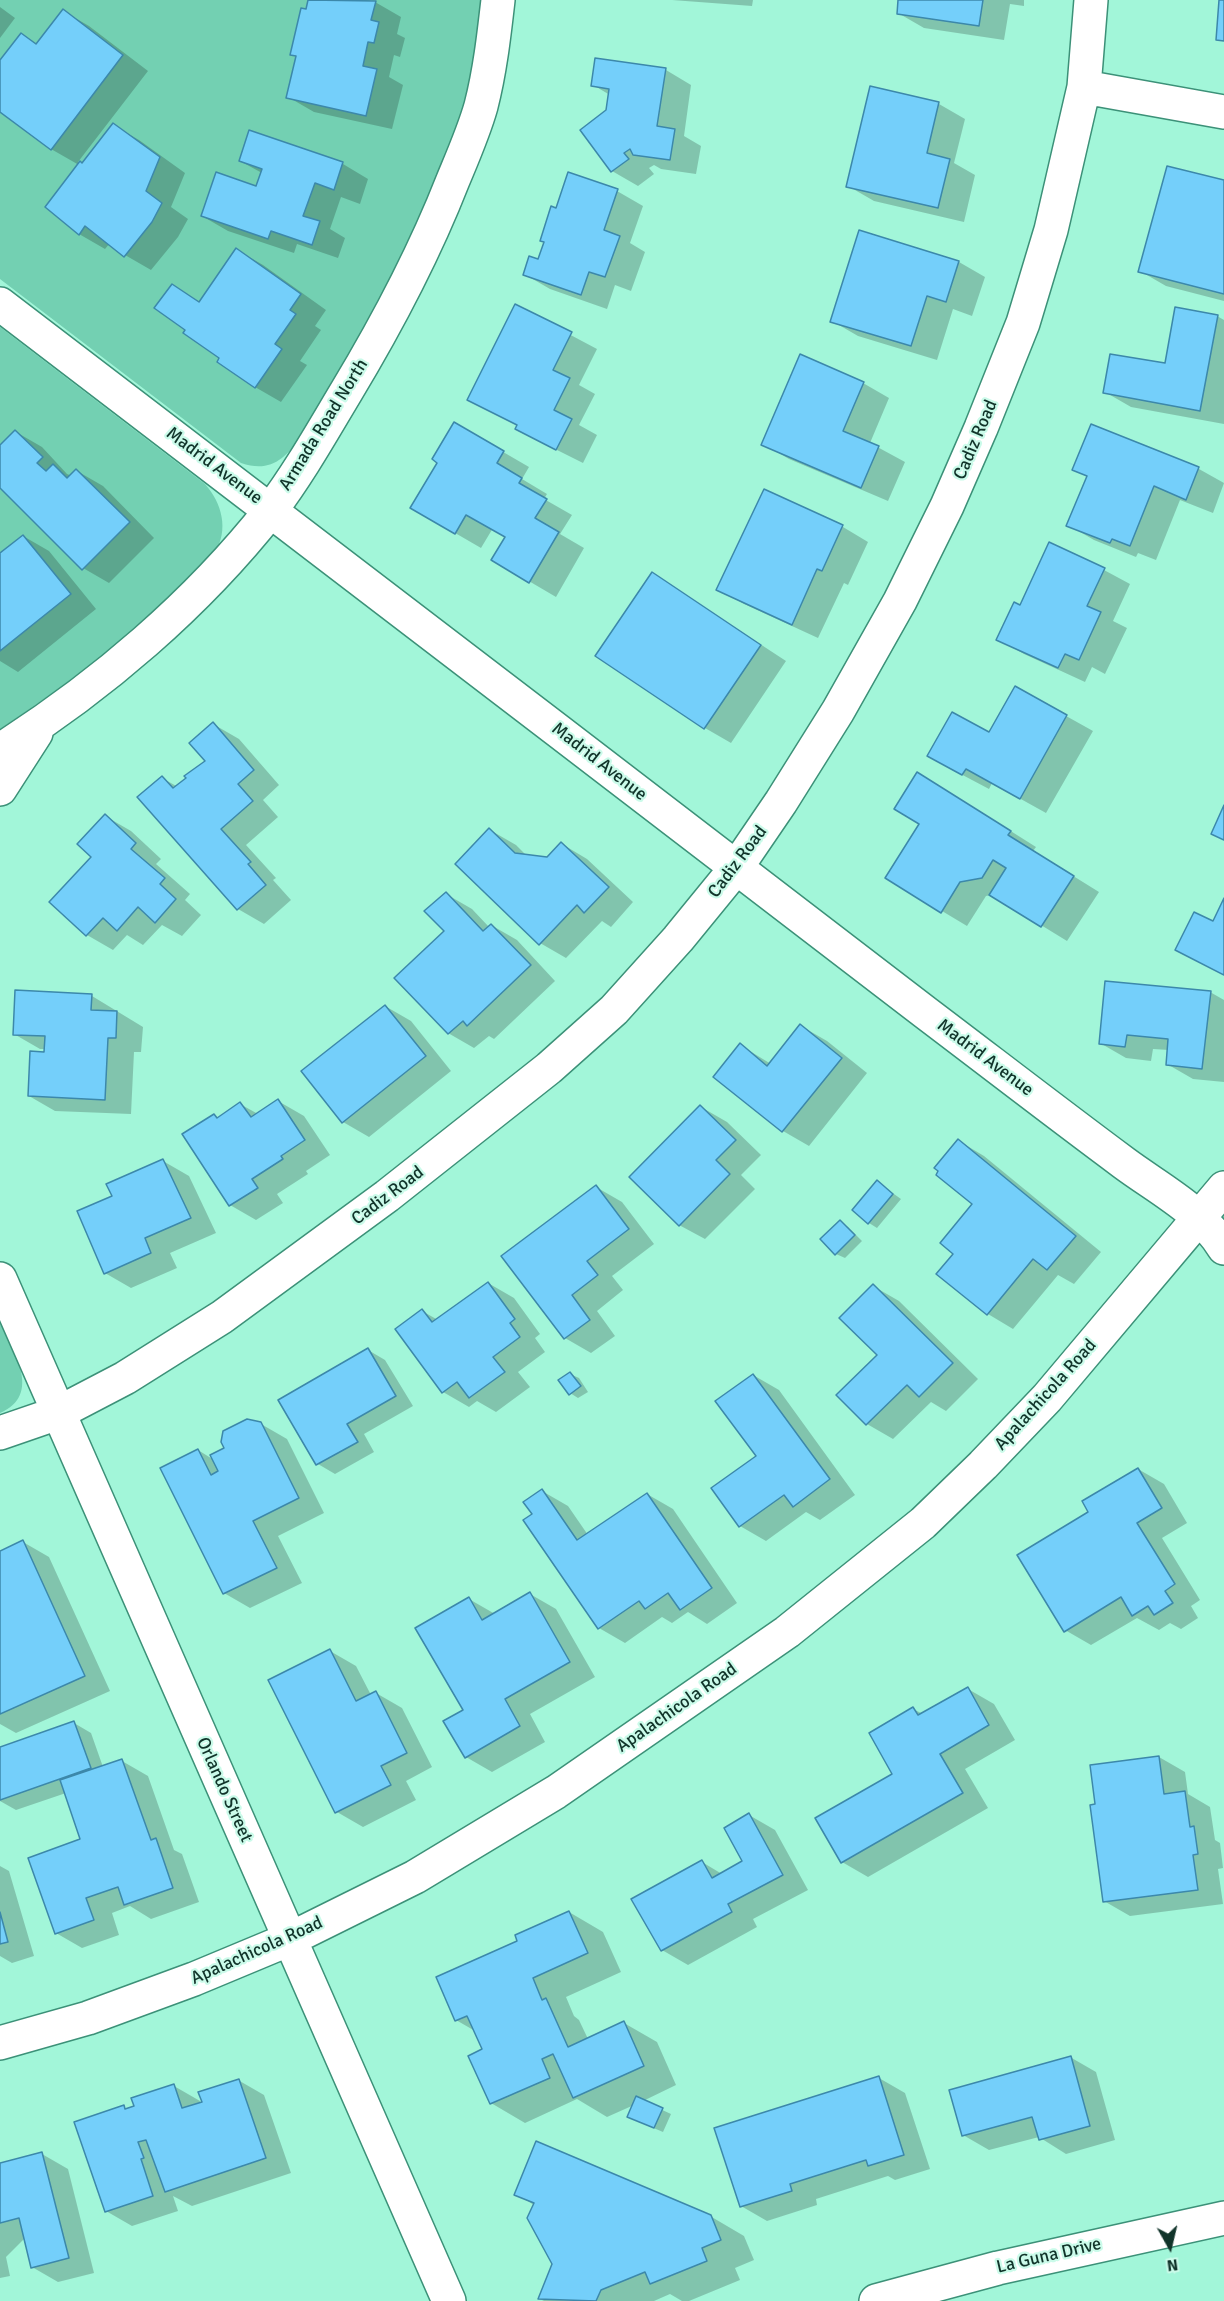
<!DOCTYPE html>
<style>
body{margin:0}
#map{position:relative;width:1224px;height:2301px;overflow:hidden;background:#a2f6d9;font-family:Signika,sans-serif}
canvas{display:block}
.north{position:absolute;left:1140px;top:2217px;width:60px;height:60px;-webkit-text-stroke:4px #cbfbea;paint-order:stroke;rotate:172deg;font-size:16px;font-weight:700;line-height:24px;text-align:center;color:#11342a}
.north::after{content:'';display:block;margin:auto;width:21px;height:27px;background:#11342a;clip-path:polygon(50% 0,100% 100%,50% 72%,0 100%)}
</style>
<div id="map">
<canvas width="1224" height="2301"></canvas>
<div class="north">N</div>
</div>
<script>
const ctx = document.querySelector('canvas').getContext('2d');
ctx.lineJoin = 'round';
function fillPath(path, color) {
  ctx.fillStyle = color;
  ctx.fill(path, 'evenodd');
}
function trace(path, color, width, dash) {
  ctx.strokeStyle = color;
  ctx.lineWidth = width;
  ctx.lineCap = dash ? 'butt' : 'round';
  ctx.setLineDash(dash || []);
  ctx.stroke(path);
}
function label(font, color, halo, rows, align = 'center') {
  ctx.font = font + ' Signika,sans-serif';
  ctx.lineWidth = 4.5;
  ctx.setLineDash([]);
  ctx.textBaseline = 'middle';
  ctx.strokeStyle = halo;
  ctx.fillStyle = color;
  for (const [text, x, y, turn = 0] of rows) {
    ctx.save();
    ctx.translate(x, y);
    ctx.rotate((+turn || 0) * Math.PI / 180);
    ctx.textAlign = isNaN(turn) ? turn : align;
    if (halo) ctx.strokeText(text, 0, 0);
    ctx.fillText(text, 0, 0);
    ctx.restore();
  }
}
fillPath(new Path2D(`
 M0,0H483L475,68L454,139L391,288L301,438C284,459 270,473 241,463L0,279Z
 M0,327L205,484C222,503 229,530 215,552C151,620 78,678 0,729Z
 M0,1320C13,1350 43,1395 0,1413Z`), '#73d0b2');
fillPath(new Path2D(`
 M309,0H367L375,2L401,17L397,34L405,38L400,57L394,55L389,77L403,85L392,129L314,112L288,97L297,57L291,54Z
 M672,0H753L752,6Z
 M900,0H1024V6L1010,4L1004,40L924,28L898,13Z
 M0,7L15,18L0,38Z
 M63,11L89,26L148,71L78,162L83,165L113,125L139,140L185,173L171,207L188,219L178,237L151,270L125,255L110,243L105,249L79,234V165L51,149L0,110V63L22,34L37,44Z
 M666,70L691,85L684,136L701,146L696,174L661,169L654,165L649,168L654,174L638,186L612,171L607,111L610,95L593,85Z
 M871,88L939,104L965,119L954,163L975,175L964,222L874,201L848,186Z
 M250,132L343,164L368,179L360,204L341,197L330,229L345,238L338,258L297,244L294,253L228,231L202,216L257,188L262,173L240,161Z
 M1224,182V301L1166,286L1140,271Z
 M617,191L643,206L630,243L645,252L631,291L615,285L607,309L550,289L524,274L539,261L557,210Z
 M860,231L959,262L985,277L972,316L953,309L937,360L858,336L832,321Z
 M237,250L263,265L326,310L315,326L321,330L300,361L307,365L281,402L255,387L187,329L172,286L200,302Z
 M516,306L597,349L579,385L595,394L579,425L597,435L583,463L543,443L517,429L518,426L495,414Z
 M1217,316L1224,320V424L1131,407L1105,392L1166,365Z
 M863,383L889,398L870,443L905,462L888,501L789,459L763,444Z
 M455,424L529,467L522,479L547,494L544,499L572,515L560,534L584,548L556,597L493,560L507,537L493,528L481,548L412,508L439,462Z
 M1091,426L1199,469L1224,483L1213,513L1180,500L1156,560L1138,553L1136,557L1094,540L1068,525L1088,477L1074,470Z
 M16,432L42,447L67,474L72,476L77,471L103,486L154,538L109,583L83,568L0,486V447Z
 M764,491L843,527L868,542L848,585L844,583L818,638L744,604L718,589Z
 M23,536L49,551L96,609L18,672L0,661V555Z
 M1104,570L1130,584L1113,621L1127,628L1105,674L1092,667L1085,682L1024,654L998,639L1021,607Z
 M653,574L786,661L731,743L705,728L597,656Z
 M1016,688L1093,731L1046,813L992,783L989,789L955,771L990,734Z
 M213,724L239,739L279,785L263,800L278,817L246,845L276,878L273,880L291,900L264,924L238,909L139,797L162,778L178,787L207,761Z
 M944,789L1036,847L1033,851L1099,892L1067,941L992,895L986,896L967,926L942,911L921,824Z
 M105,816L131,831L161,859L156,864L190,894L185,900L201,915L182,936L162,925L143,945L127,935L113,950L87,935L93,857Z
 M490,830L516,845L527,856L548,859L562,844L587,859L633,902L611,927L602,921L566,958L540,943Z
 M446,894L472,909L489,927L491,925L517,940L555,981L494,1039L489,1036L474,1048L448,1033Z
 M1210,992L1224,1000V1082L1193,1079L1167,1064L1169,1050L1153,1049L1151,1061L1126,1058L1100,1043Z
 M92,996L143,1027L141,1052H134L131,1114L55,1111L29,1096L46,1049H40L14,1034Z
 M385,1006L411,1021L451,1071L369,1137L343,1122Z
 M801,1026L827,1041L867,1073L809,1146L783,1131L740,1045L771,1064Z
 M278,1101L304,1116L330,1155L306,1171L308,1174L277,1194L283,1203L256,1220L230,1205L214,1115L219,1118L240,1104L258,1114Z
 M701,1107L727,1122L761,1155L741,1175L755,1189L705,1239L679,1225Z
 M959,1141L984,1156L1101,1252L1074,1284L1058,1275L1013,1329L988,1314L955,1254L974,1204Z
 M163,1161L189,1176L216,1233L170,1253L177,1268L131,1288L105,1273L114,1197Z
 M877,1182L901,1199L877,1228L869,1223Z
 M596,1187L622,1202L654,1244L612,1276L623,1290L597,1311L615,1336L591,1353L565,1338L503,1256Z
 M840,1222L848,1227L862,1241L845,1258L836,1254L822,1239Z
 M488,1283L514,1298L540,1334L535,1338L545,1352L518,1372L530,1387L496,1412L477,1401L469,1407L443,1392L397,1330L422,1311L438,1320Z
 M873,1286L899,1301L978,1379L946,1411L931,1402L893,1439L867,1424L838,1395L879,1355Z
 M368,1350L385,1360L413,1406L364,1434L374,1452L335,1474L318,1464Z
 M570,1374L579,1378L588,1392L578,1398L570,1393Z
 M753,1375L779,1390L855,1495L820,1520L806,1512L766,1541L740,1526L758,1456Z
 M261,1424L287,1439L324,1513L278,1536L302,1583L250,1608L224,1593L162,1468L198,1450L214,1460Z
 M1138,1469L1164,1484L1187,1523L1162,1538L1200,1600L1191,1606L1198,1618L1181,1629L1170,1623L1159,1630L1137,1618L1091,1645L1065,1630Z
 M542,1491L568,1506L588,1535L647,1494L673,1509L737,1603L707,1624L688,1612L672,1623L662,1617L625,1643L599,1628L534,1514Z
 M23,1542L49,1557L110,1691L16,1733L0,1724V1552Z
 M530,1594L556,1609L595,1677L530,1714L545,1742L492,1772L466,1757L465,1710L469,1599L495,1614Z
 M330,1651L356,1666L371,1695L376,1693L402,1708L432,1767L406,1781L416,1800L363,1827L337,1812Z
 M968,1689L994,1704L1015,1740L965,1769L988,1808L868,1877L842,1862L894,1774L913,1709L923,1714Z
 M74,1723L91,1733L103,1767L122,1761L148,1776L174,1850L182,1854L199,1902L151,1919L130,1906L112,1913L119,1935L82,1948L56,1933L82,1840L66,1793L16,1810L0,1801V1748Z
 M1159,1757L1185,1772L1188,1794L1210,1807L1215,1840L1220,1843L1223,1868L1218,1869L1223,1904L1130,1916L1104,1901L1097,1805Z
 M749,1815L775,1830L808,1890L753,1919L757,1927L688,1965L662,1950L702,1862L722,1874L744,1861Z
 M0,1866L9,1871L34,1956L12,1963L0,1956Z
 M569,1912L603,1932L621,1972L566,1997L574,2016L579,2020L588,2039L624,2023L657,2042L676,2085L643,2101L671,2114L663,2132L637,2121L634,2105L607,2117L577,2099L525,2123L491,2103L484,2050L475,2031L456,2020L519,1941Z
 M1070,2057L1096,2072L1115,2140L1066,2154L1039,2137L989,2150L963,2135Z
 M879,2078L905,2093L930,2169L895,2180L888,2176L816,2199L817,2205L767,2221L741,2206Z
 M238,2080L264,2095L291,2173L192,2206L173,2196L178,2211L132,2226L106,2211L123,2107L128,2110L174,2086L200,2101L201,2104Z
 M42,2154L68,2169L94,2273L58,2282L32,2267L26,2237L6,2257L10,2276L0,2278V2164Z
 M516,2194L710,2216L744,2236L754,2260L735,2268L740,2280L689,2301H682L670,2294L654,2301H544L540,2299L554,2264L534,2205Z`), '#0003');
const building = new Path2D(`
 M308,0L376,1L371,20L379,22L374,43L368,42L363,66L377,69L366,116L286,98L296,56L290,55L301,8L306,9Z
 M898,0H983L979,26L897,14Z
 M1219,0H1224V41L1216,40Z
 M63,9L123,55L51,150L0,112V60L21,33L36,44Z
 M595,58L666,68L657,126L675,129L670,160L633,155L630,149L624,153L629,159L611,172L580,130L606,110L609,89L591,86Z
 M870,86L939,102L927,153L950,159L938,208L846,187Z
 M113,123L160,157L146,191L162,203L152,222L124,257L85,226L79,235L45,207L80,161L82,163Z
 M249,130L343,162L334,190L315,183L303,216L320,221L312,245L271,231L268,239L201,216L216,172L256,186L262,169L239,161Z
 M1167,166L1224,180V294L1138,272Z
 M568,172L618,189L604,230L620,236L605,277L589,272L581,295L523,275L529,256L538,259L544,242L540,241L551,206L556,208Z
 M859,230L959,261L946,302L927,296L911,346L830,322Z
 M236,248L301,294L290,310L296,314L275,344L282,349L255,388L217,362L219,358L183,333L185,330L154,308L172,284L199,302Z
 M515,304L572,332L553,370L570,378L554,410L572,419L556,450L515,429L517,425L467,400Z
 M1175,307L1218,315L1200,411L1103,393L1110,354L1165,363Z
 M800,354L864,382L843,431L879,446L861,488L761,445Z
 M454,422L504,451L497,463L522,478L519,483L547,499L535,518L559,532L529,583L491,560L505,537L466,515L455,534L410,508L437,463L432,459Z
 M1091,424L1199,467L1186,500L1154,486L1130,546L1112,539L1110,543L1066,526L1087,476L1072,470Z
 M15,430L43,457L37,463L46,471L53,464L67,478L76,469L130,522L82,570L0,488V445Z
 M764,489L843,525L822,571L817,569L792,625L716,590Z
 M23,535L71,594L0,651V553Z
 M1049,542L1105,568L1087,606L1101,612L1079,660L1065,654L1058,668L996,640L1014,602L1020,605Z
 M652,572L761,645L704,729L595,656Z
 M1015,686L1067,715L1020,799L966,769L962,775L927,756L952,712L989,732Z
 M213,722L254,770L238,784L253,801L221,829L251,862L248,864L266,885L237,910L137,797L162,776L173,788L186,778L184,776L205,761L189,743Z
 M917,772L1011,831L1008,835L1074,876L1041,927L989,895L1006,868L993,860L982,878L960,882L941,913L885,878L919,824L894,809Z
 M1224,805V840L1211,834Z
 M105,814L136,843L131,849L165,878L160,884L176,899L155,923L138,907L117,931L103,918L86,936L49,902L91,857L77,844Z
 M489,828L515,853L547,857L561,842L609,887L584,913L577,905L539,945L455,864Z
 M446,892L483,931L491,924L531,965L467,1026L463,1021L448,1034L394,978L444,931L424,911Z
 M1224,898V975L1175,950L1194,912L1213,921Z
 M1105,981L1211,991L1202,1069L1166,1065L1168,1039L1127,1035L1125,1047L1099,1044Z
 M15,990L92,994L91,1010L117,1011L116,1038H108L105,1100L28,1096L30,1051L44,1052L45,1036L13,1035Z
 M385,1005L426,1056L342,1123L301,1071Z
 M800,1024L842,1058L782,1132L713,1077L740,1043L767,1066Z
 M278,1099L305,1140L281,1156L283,1159L252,1179L258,1188L229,1206L182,1134L214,1114L217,1118L240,1102L251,1117Z
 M700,1105L736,1140L716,1160L730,1174L679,1226L629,1177Z
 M958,1139L1076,1236L1047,1270L1033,1259L987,1315L936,1274L953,1254L940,1243L972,1204L936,1175L938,1171L934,1168Z
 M163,1159L191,1218L145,1238L151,1253L104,1274L77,1211L112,1196L106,1184Z
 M877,1180L893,1194L868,1224L852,1210Z
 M596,1185L629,1229L587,1261L598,1275L572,1295L590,1320L564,1339L501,1256Z
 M840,1220L855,1235L835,1255L820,1239Z
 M488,1282L515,1319L510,1323L520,1337L493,1357L505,1372L469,1398L457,1382L442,1393L395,1329L422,1309L432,1322Z
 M873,1284L953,1363L919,1397L907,1385L866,1425L836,1395L877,1355L839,1318Z
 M368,1348L396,1396L347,1424L358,1442L316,1465L278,1400Z
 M570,1372L581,1386L569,1395L558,1380Z
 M753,1374L830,1479L793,1507L784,1495L739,1527L711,1488L756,1456L715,1401Z
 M247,1419L261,1422L299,1498L253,1521L277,1568L223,1594L160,1468L198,1449L211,1475L218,1471L210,1455L224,1448L221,1442L223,1431Z
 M1138,1468L1162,1508L1137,1523L1175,1584L1165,1591L1173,1603L1154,1615L1148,1606L1132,1616L1121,1597L1064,1632L1017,1555L1088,1512L1082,1501Z
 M542,1489L577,1540L647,1493L712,1588L680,1610L668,1593L645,1609L639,1601L598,1629L523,1520L532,1514L523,1502Z
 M23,1540L85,1676L0,1714V1551Z
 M530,1592L570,1662L505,1699L520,1726L465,1758L443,1721L463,1710L415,1628L469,1597L482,1620Z
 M330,1649L356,1701L376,1691L407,1753L381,1766L391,1785L335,1813L268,1680Z
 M968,1687L989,1725L940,1754L963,1793L841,1863L815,1818L892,1774L869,1733L913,1707L918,1715Z
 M74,1721L91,1768L0,1800V1747Z
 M1159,1756L1164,1794L1185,1791L1190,1827L1194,1826L1198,1854L1193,1855L1198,1890L1103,1902L1090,1805L1095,1804L1090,1765Z
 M122,1759L151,1840L156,1838L173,1888L124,1905L118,1887L86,1898L94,1920L55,1934L28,1858L80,1839L60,1780Z
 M749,1813L783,1875L728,1904L732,1912L661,1951L631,1899L702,1860L712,1878L742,1861L724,1828Z
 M569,1911L588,1953L533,1978L542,2000L546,1998L568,2047L624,2021L644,2066L573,2098L553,2054L542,2059L550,2078L490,2104L468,2056L482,2049L467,2016L455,2021L436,1977L517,1941L515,1935Z
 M0,1912L8,1942L0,1944Z
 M1071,2056L1090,2126L1039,2140L1032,2117L962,2136L949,2090Z
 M879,2076L904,2155L868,2166L866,2160L790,2184L792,2191L740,2207L714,2128Z
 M239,2079L266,2158L165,2192L146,2140L138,2142L144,2158L141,2159L153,2196L105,2212L74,2122L124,2105L125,2109L134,2106L131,2098L174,2084L182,2108L202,2102L198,2092Z
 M636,2096L663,2108L654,2128L627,2117Z
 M536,2141L711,2215L721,2240L702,2248L707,2261L650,2284L645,2272L601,2290L596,2301L538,2299L552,2264L527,2218L534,2203L514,2195Z
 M42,2152L69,2258L31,2268L19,2218L0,2223V2163Z`);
fillPath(building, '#74cffa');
trace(building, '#3c88aa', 1.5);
const minor = new Path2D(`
 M1084,87L1224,112
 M0,304C310,539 617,777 926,1013C992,1063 1058,1114 1124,1163C1159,1189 1201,1210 1224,1248
 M0,750C101,686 197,604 271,510C299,473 322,432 346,392C387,324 424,254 453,180C463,156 474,131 481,106C490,71 494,35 498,0
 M0,789L36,733
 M0,1279L449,2301
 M0,1433L58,1413L125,1378L222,1317L387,1196L549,1068L614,1010L678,939L736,868L781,802L838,711L900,601L947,506L981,428L1023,323L1051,230L1084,87L1091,0
 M0,2043L88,2018L194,1979L290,1939L415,1877L556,1792L787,1632L923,1523L983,1465L1047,1398L1224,1188
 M876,2301L998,2268L1224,2218`);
trace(minor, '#3c9178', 36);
trace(minor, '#fff', 33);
label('18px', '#11342a', '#cbfbea', [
 ["Armada Road North",324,425,-58],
 ["Cadiz Road",976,440,-67],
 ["Madrid Avenue",214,466,37],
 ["Madrid Avenue",599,762,38],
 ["Cadiz Road",738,862,-53],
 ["Madrid Avenue",985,1058,37],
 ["Cadiz Road",388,1196,-37],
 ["Apalachicola Road",1046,1395,-48],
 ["Apalachicola Road",677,1708,-35],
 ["Orlando Street",224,1790,66],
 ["Apalachicola Road",257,1951,-24],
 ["La Guna Drive",1049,2256,-13]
]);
</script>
